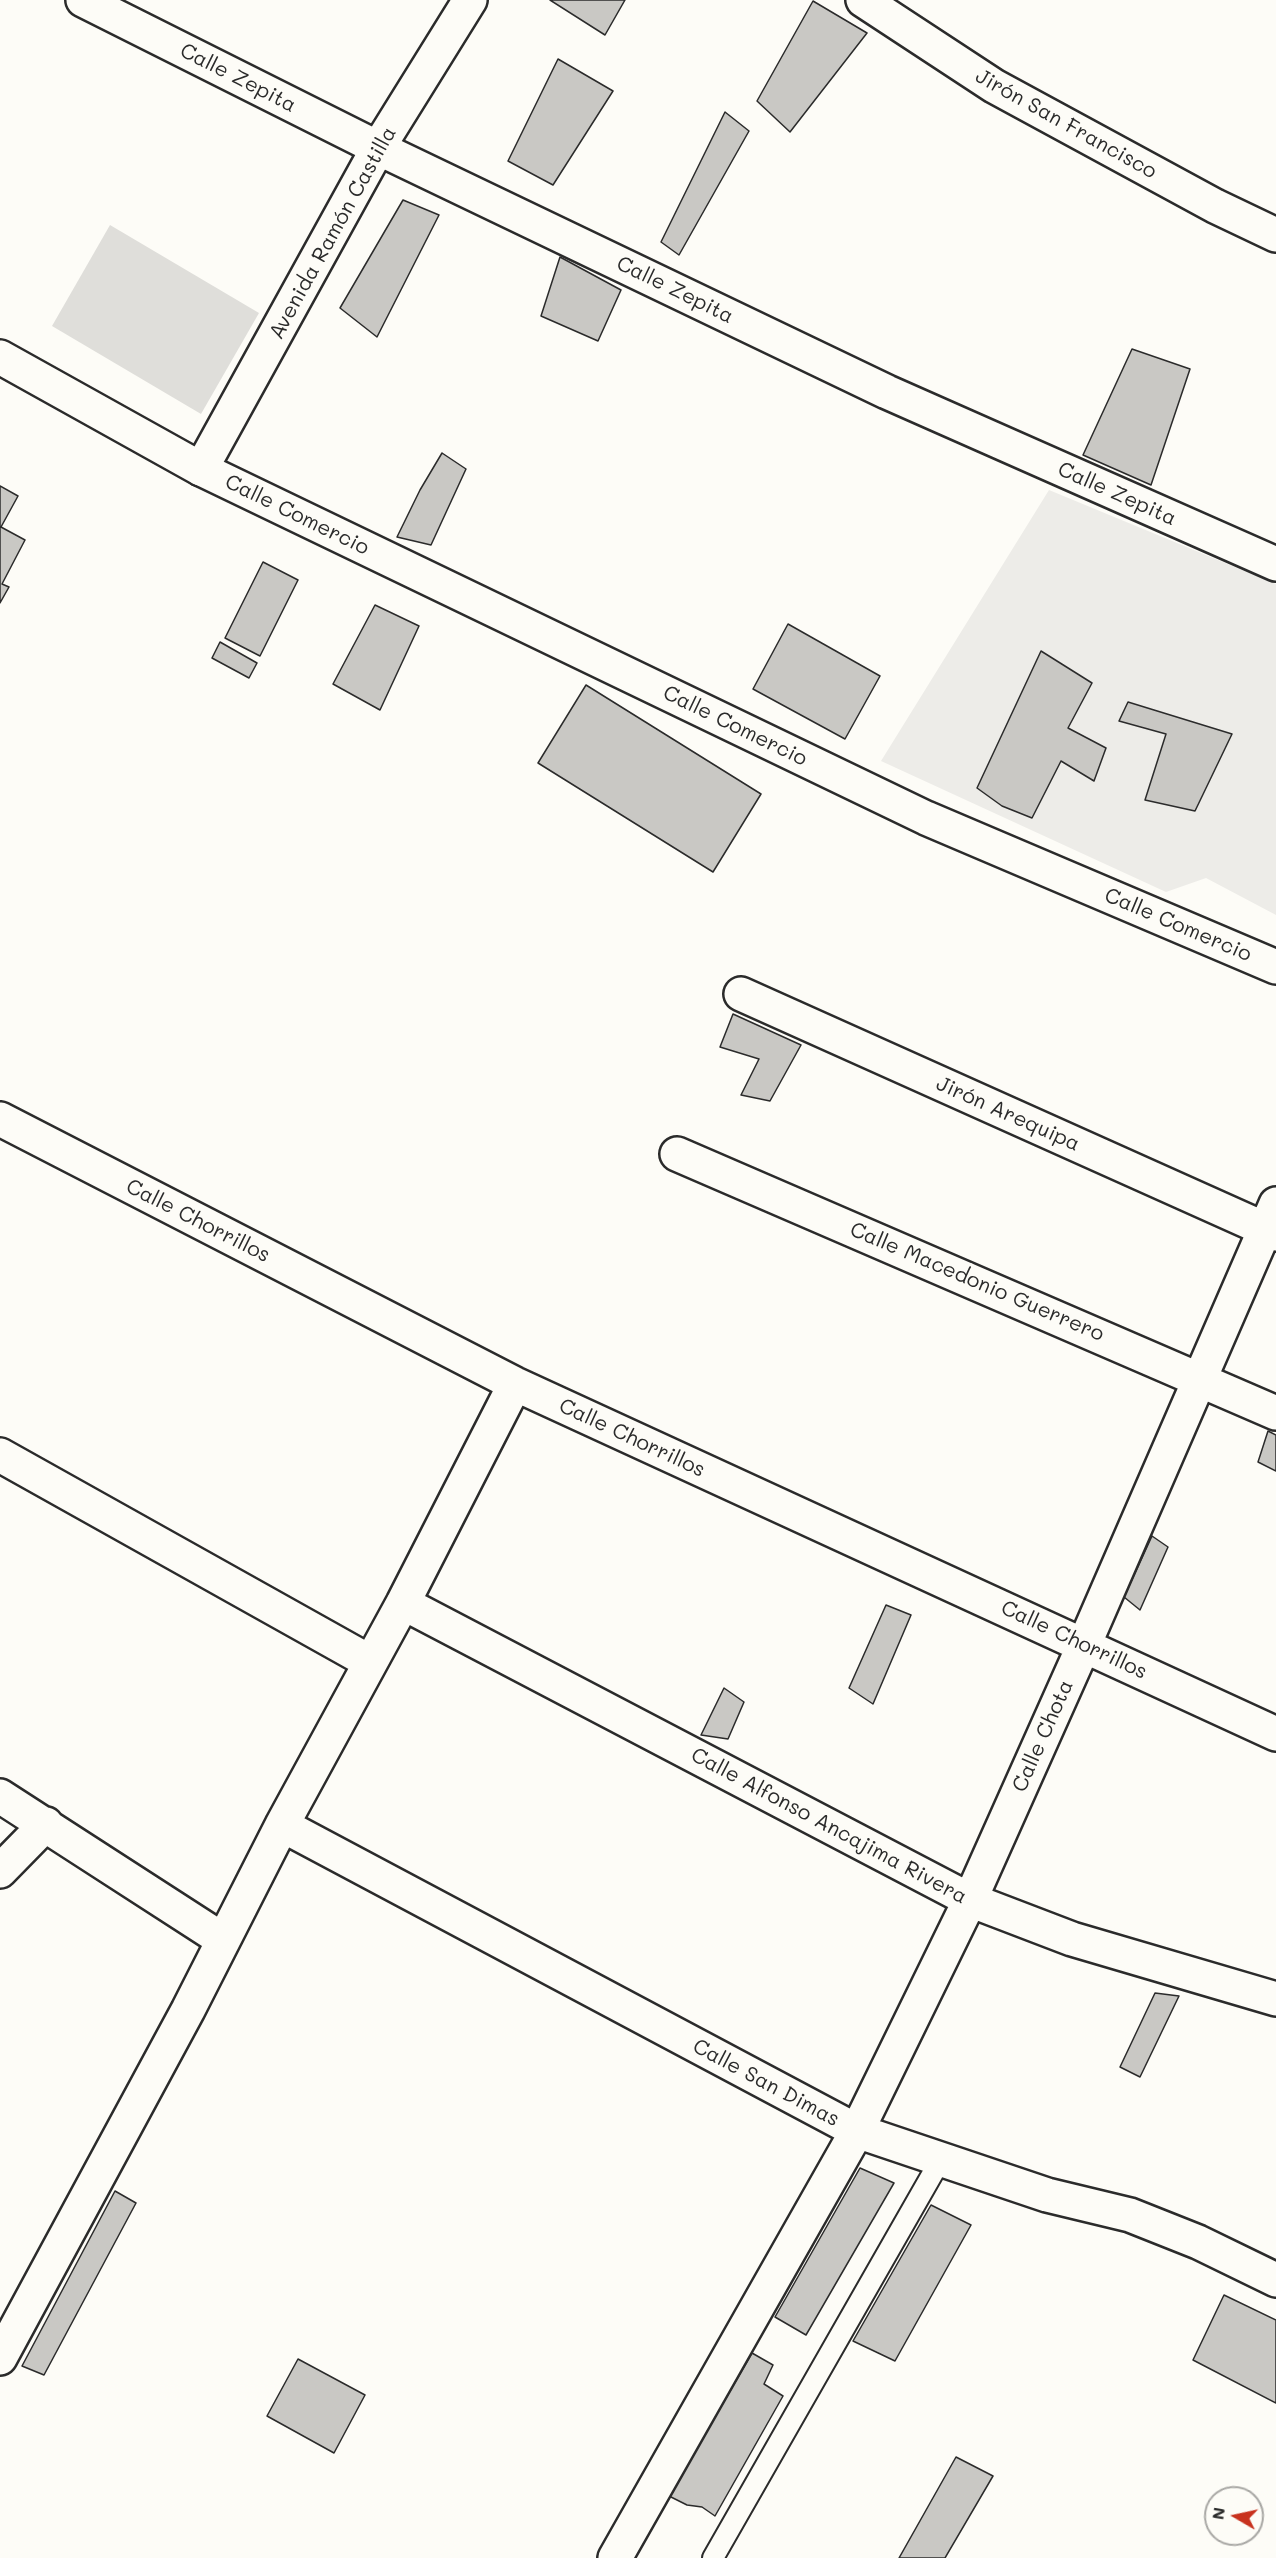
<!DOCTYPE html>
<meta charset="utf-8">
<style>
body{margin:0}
#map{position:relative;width:1276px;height:2558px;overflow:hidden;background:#fdfcf7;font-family:Mali,sans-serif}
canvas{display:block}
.north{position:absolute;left:1204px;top:2486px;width:60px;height:60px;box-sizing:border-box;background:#fdfcf7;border:2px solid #a9a8a5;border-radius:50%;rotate:279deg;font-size:16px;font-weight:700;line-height:24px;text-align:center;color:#2b2b2b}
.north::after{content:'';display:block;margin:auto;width:21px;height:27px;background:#c8321e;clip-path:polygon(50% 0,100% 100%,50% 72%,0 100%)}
</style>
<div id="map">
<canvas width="1276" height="2558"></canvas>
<div class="north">N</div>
</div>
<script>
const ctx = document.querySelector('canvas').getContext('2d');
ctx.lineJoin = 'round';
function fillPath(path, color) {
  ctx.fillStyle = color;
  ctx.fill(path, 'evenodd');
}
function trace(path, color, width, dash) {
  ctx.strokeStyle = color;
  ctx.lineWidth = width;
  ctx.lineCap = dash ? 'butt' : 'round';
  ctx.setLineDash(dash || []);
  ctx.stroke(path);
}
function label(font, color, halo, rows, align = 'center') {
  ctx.font = font + ' Mali,sans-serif';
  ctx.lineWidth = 6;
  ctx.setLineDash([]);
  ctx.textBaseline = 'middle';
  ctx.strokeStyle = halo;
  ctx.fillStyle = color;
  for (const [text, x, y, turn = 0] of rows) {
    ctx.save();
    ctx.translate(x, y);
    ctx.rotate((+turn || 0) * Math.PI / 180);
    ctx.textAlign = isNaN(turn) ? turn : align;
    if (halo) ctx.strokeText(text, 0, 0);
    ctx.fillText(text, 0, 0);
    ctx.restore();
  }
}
fillPath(new Path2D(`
 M1049,490L1276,584V915L1206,878L1166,892L881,761Z`), '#edece8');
fillPath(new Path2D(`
 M110,225L259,313L201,414L52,326Z`), '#dfdeda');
const building = new Path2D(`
 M550,0H625L605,35Z
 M813,1L867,33L790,132L757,101Z
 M558,59L613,91L553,185L508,161Z
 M725,112L749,131L679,255L661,242Z
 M403,200L439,215L377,337L340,308Z
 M560,257L621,290L598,341L541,316Z
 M1132,349L1190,369L1151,485L1083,455Z
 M442,453L466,469L431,545L397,537L420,490Z
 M0,486L18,496L1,527L25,540L2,584L9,587L0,603Z
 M263,562L298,580L260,656L225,638Z
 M375,605L419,626L380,710L333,684Z
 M788,624L880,676L845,739L753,689Z
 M220,642L257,663L249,678L212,658Z
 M1041,651L1092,683L1068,728L1106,748L1094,781L1061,761L1032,818L1002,806L977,788Z
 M586,685L761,794L713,872L538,763Z
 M1128,702L1232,734L1195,811L1145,800L1166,734L1119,721Z
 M733,1014L801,1045L770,1101L741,1095L759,1059L720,1047Z
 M1268,1431L1276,1435V1471L1258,1462Z
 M1152,1536L1168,1547L1140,1610L1124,1597Z
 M886,1605L911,1615L873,1704L849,1688Z
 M724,1688L744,1702L728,1739L701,1735Z
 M1155,1993L1179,1996L1140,2077L1120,2067Z
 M860,2168L894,2183L806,2335L775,2317Z
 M115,2191L136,2203L44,2375L22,2366Z
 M931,2205L971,2225L895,2361L853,2341Z
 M1224,2295L1276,2320V2403L1193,2360Z
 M752,2353L773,2365L764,2384L783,2396L715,2516L702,2507L687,2505L669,2496Z
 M298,2359L365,2395L334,2453L267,2416Z
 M956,2457L993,2476L945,2558H899Z`);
fillPath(building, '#c9c8c4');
trace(building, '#2b2b2b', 1.5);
const service = new Path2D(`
 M713,2558L941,2159`);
const minor = new Path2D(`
 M83,0L378,148L887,392L1276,564
 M863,0L994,86L1215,206L1276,235
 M0,357L201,469
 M741,994L1276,1234
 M0,1119L515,1384L1276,1734
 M677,1154L1276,1413
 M0,1455L370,1662
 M403,1603L970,1900L1072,1939L1276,1999
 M0,1796L223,1940
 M282,1825L857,2131L1047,2195L1130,2215L1198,2242L1276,2280
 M0,1871L46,1824
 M0,2358L188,2010L282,1825L403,1603L515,1384
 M615,2558L857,2131L970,1900L1084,1645L1276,1204`);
const tertiary = new Path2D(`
 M470,0L378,148L201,469L926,818L1276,967`);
trace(service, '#2b2b2b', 24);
trace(minor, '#2b2b2b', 38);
trace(tertiary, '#2b2b2b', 38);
trace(service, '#fdfcf7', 20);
trace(minor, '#fdfcf7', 33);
trace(tertiary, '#fdfcf7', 33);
label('21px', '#2b2b2b', '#fdfcf7', [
 ["Calle Zepita",238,78,27],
 ["Jirón San Francisco",1066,124,29],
 ["Avenida Ramón Castilla",333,233,-61],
 ["Calle Zepita",675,290,26],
 ["Calle Zepita",1117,494,24],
 ["Calle Comercio",297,515,26],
 ["Calle Comercio",735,726,26],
 ["Calle Comercio",1178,925,23],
 ["Jirón Arequipa",1008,1114,24],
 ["Calle Chorrillos",198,1221,27],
 ["Calle Macedonio Guerrero",977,1282,23],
 ["Calle Chorrillos",632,1438,25],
 ["Calle Chorrillos",1074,1640,25],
 ["Calle Chota",1043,1736,-66],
 ["Calle Alfonso Ancajima Rivera",829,1826,28],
 ["Calle San Dimas",766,2083,28]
]);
</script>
